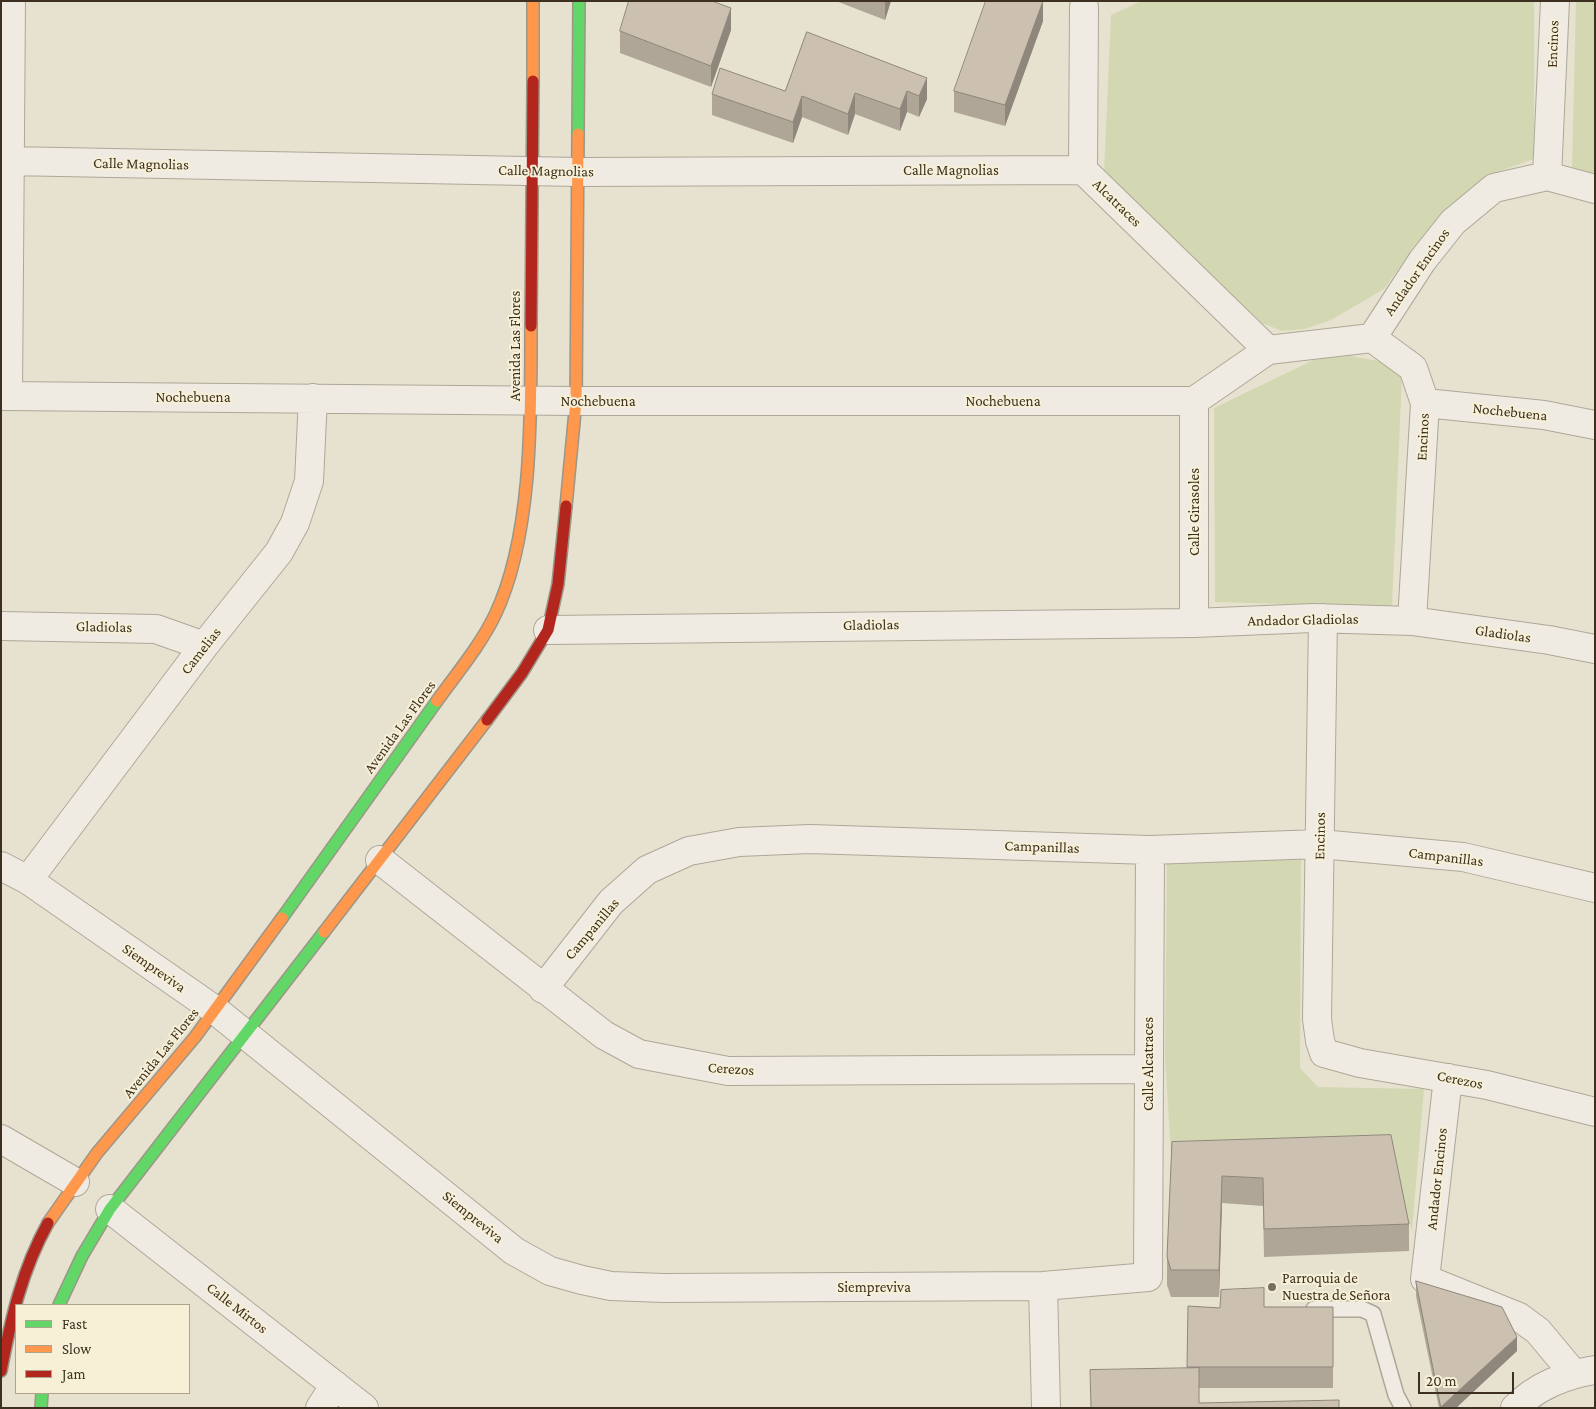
<!DOCTYPE html>
<meta charset="utf-8">
<style>
body{margin:0}
#map{position:relative;width:1596px;height:1409px;overflow:hidden;background:#e7e2d0;font-family:"Crimson Pro",serif}
canvas{display:block}
.frame{position:absolute;inset:0;border:2px solid #3d3020;pointer-events:none}
.legend{position:absolute;left:15px;top:1304px;width:175px;height:90px;box-sizing:border-box;background:#f7f0d7;border:1px solid #ada38e;margin:0;padding:6px 9px;list-style:none;font-size:15px;color:#3d3020}
.legend li{display:flex;align-items:center;gap:10px;height:25px}
.legend b{width:25px;border:1px solid #ada38e}
.scale{position:absolute;left:1418px;top:1372px;width:96px;height:22px;box-sizing:border-box;border:2px solid #3d3020;border-top:0;padding-left:6px;font-size:15px;line-height:18px;white-space:nowrap;color:#3d3020;-webkit-text-stroke:4px #f7f0d7;paint-order:stroke}
</style>
<div id="map">
<canvas width="1596" height="1409"></canvas>
<div class="frame"></div>
<ul class="legend">
<li><b style="height:6px;background:#63d668"></b>Fast</li>
<li><b style="height:6px;background:#ff974d"></b>Slow</li>
<li><b style="height:6px;background:#b3261e"></b>Jam</li>
</ul>
<div class="scale">20 m</div>
</div>
<script>
const ctx = document.querySelector('canvas').getContext('2d');
ctx.lineJoin = 'round';
function fillPath(path, color) {
  ctx.fillStyle = color;
  ctx.fill(path, 'evenodd');
}
function trace(path, color, width, dash) {
  ctx.strokeStyle = color;
  ctx.lineWidth = width;
  ctx.lineCap = dash ? 'butt' : 'round';
  ctx.setLineDash(dash || []);
  ctx.stroke(path);
}
function label(font, color, halo, rows, align = 'center') {
  ctx.font = font + ' "Crimson Pro",serif';
  ctx.lineWidth = 4;
  ctx.setLineDash([]);
  ctx.textBaseline = 'middle';
  ctx.strokeStyle = halo;
  ctx.fillStyle = color;
  for (const [text, x, y, turn = 0] of rows) {
    ctx.save();
    ctx.translate(x, y);
    ctx.rotate((+turn || 0) * Math.PI / 180);
    ctx.textAlign = isNaN(turn) ? turn : align;
    if (halo) ctx.strokeText(text, 0, 0);
    ctx.fillText(text, 0, 0);
    ctx.restore();
  }
}
fillPath(new Path2D(`
 M1141,1H1534V159L1486,176L1414,247L1384,289L1331,320L1305,329L1282,331L1262,323L1104,172L1111,15Z
 M1576,1H1595V174L1572,169Z
 M1330,352L1389,363L1402,376L1392,607L1215,602L1214,408Z
 M1167,855H1301L1300,1068L1318,1087L1424,1089L1412,1231L1390,1162L1172,1170L1165,1057Z`), '#d4d8b2');
const lane = new Path2D(`
 M1314,1309H1362L1373,1314L1396,1395L1403,1408`);
const street = new Path2D(`
 M1084,7L1083,170L1268,350
 M9,161L578,172L1083,170
 M1547,176L1555,1
 M1372,338L1422,261L1453,222L1494,188L1547,176L1595,189
 M1,396L576,401H1194
 M8,396L11,1
 M1194,401L1268,350L1372,338L1413,368L1425,403L1412,621
 M1194,401V623
 M1425,403L1544,415L1595,425
 M1323,618L1317,1019L1320,1041L1324,1053L1360,1063L1487,1085L1595,1112
 M1,626L156,629L204,646
 M548,630L1194,623L1313,618L1412,621L1549,640L1595,649
 M380,860L604,1035L639,1054L728,1071L1148,1069
 M1,866L28,880L215,1010L514,1251L550,1271L582,1280L611,1286L663,1288L1043,1286L1148,1277L1150,850
 M28,880L204,646L279,552L295,523L309,481L313,398
 M543,989L611,902L647,870L689,851L739,842L810,839L1150,850L1320,844L1463,857L1595,888
 M1448,1078L1425,1279L1519,1317L1538,1331L1573,1373
 M1,1139L75,1182
 M110,1209L364,1408
 M1043,1286L1046,1408
 M320,1408L335,1385
 M1515,1408C1535,1387 1566,1374 1595,1370`);
const fast = new Path2D(`
 M578,134L579,1
 M282,918L437,701
 M59,1305L82,1256L110,1209L324,932
 M41,1408L42,1393`);
const slow = new Path2D(`
 M533,81V1
 M566,506L576,401L578,134
 M437,701C457,673 480,646 495,615C533,536 531,413 531,326
 M324,932L487,720
 M48,1223L97,1153L195,1037L282,918`);
const jam = new Path2D(`
 M531,326L533,81
 M487,720L522,673L548,630L558,584L566,506
 M1,1371C11,1318 22,1270 48,1223`);
trace(lane, '#ada798', 18);
trace(street, '#ada798', 30);
trace(fast, '#9c9688', 14);
trace(slow, '#9c9688', 14);
trace(jam, '#9c9688', 14);
trace(lane, '#efebe2', 15);
trace(street, '#efebe2', 28);
trace(fast, '#63d668', 11);
trace(slow, '#ff974d', 11);
trace(jam, '#b3261e', 11);
fillPath(new Path2D(`
 M836,1H891L885,20Z
 M1043,1V21L1005,126L954,112V91Z
 M731,30L711,87L620,53V31Z
 M807,32L927,99L919,117L907,112L900,131L855,114L848,135L802,117L793,143L712,115V94L785,91Z
 M1172,1142L1409,1224V1251L1264,1257L1263,1206L1222,1203L1219,1297H1171L1167,1285V1257Z
 M1416,1281L1517,1351L1456,1408H1439L1416,1296Z
 M1188,1306L1220,1308L1333,1307V1388H1199L1090,1408L1187,1368Z`), '#afa698');
fillPath(new Path2D(`
 M885,1H891L885,20Z
 M1043,1V21L1005,126V105Z
 M731,8V30L711,87V66Z
 M927,78V99L919,117V96Z
 M907,91V112L900,131V109Z
 M855,93V114L848,135V114Z
 M802,96V117L793,143V122Z
 M1222,1176V1203L1219,1297V1270Z
 M1517,1337V1351L1456,1408H1441V1407Z`), '#8f877c');
const building = new Path2D(`
 M629,1H712L731,8L711,66L620,31Z
 M986,1H1043L1005,105L954,91Z
 M807,32L927,78L919,96L907,91L900,109L855,93L848,114L802,96L793,122L712,94L720,68L785,91Z
 M1391,1135L1409,1224L1264,1229L1263,1178L1222,1176L1219,1270H1171L1167,1257L1172,1142Z
 M1416,1281L1502,1307L1517,1337L1441,1407Z
 M1264,1288V1307H1333V1367H1187L1188,1306L1220,1308L1221,1290Z
 M1199,1368V1403L1339,1400V1408H1091L1090,1370Z`);
fillPath(building, '#ccc1b1');
trace(building, '#8f877c', 1);
for (const [x, y, r, color] of [
 [1272,1287,5,"#786e5e"]
]) {
  const dot = new Path2D();
  dot.arc(x, y, r, 0, 2 * Math.PI);
  ctx.fillStyle = color;
  ctx.fill(dot);
  trace(dot, '#f7f0d7', 2);
}
label('15px', '#3d3020', '#f7f0d7', [
 ["Encinos",1553,44,-88],
 ["Calle Magnolias",141,164,1],
 ["Calle Magnolias",951,170],
 ["Calle Magnolias",546,171,1],
 ["Alcatraces",1117,203,44],
 ["Andador Encinos",1417,272,-55],
 ["Avenida Las Flores",515,346,-90],
 ["Nochebuena",193,397],
 ["Nochebuena",598,401],
 ["Nochebuena",1003,401],
 ["Nochebuena",1510,412,6],
 ["Encinos",1423,437,-87],
 ["Calle Girasoles",1194,512,-90],
 ["Andador Gladiolas",1303,620,-1],
 ["Gladiolas",871,625,-1],
 ["Gladiolas",104,627,1],
 ["Gladiolas",1503,634,8],
 ["Camelias",201,651,-52],
 ["Avenida Las Flores",400,727,-54],
 ["Encinos",1320,836,-89],
 ["Campanillas",1042,847,2],
 ["Campanillas",1446,857,7],
 ["Campanillas",592,929,-50],
 ["Siempreviva",154,968,35],
 ["Avenida Las Flores",161,1053,-51],
 ["Calle Alcatraces",1148,1064,-90],
 ["Cerezos",731,1069,4],
 ["Cerezos",1460,1080,11],
 ["Andador Encinos",1437,1179,-84],
 ["Siempreviva",473,1217,39],
 ["Siempreviva",874,1287],
 ["Calle Mirtos",237,1308,38]
]);
label('15px', '#3d3020', '#f7f0d7', [
 ["Parroquia de",1282,1278],
 ["Nuestra de Señora",1282,1295]
], 'left');
</script>
